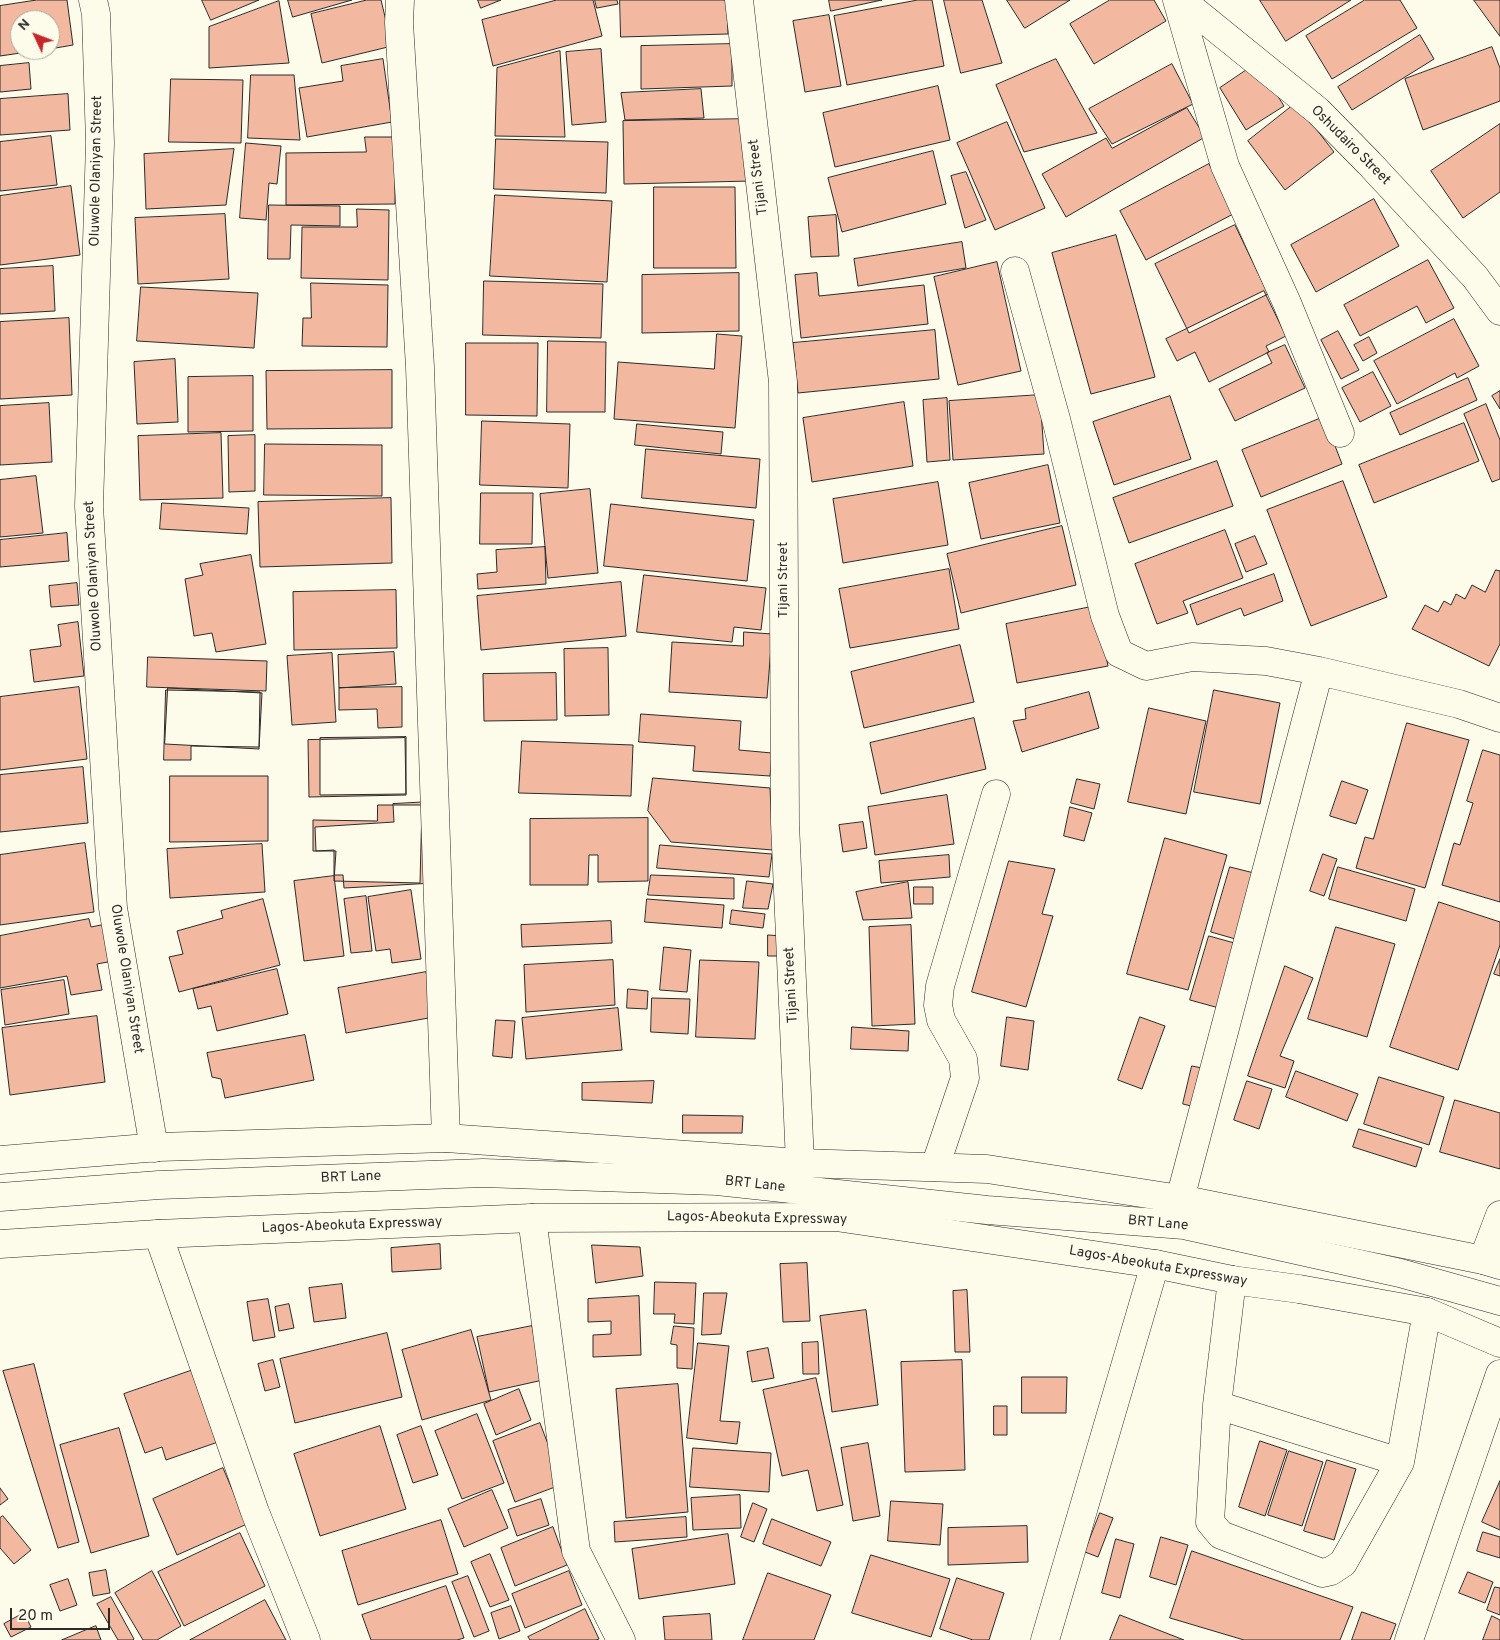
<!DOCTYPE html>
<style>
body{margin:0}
#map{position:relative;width:1500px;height:1640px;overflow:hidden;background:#fdfbea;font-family:Overpass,sans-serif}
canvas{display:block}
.north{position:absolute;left:10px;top:10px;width:50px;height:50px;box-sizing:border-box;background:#fdfbea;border:1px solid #a9a89e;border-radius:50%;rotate:313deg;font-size:14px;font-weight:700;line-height:20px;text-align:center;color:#2b2b2b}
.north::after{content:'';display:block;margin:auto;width:18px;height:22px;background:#c62828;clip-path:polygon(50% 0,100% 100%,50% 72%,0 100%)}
.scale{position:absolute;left:10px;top:1608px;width:100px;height:22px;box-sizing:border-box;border:2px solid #2b2b2b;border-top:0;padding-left:6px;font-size:15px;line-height:18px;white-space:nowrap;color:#2b2b2b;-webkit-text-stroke:4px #fdfbea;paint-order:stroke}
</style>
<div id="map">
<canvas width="1500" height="1640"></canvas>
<div class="north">N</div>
<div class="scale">20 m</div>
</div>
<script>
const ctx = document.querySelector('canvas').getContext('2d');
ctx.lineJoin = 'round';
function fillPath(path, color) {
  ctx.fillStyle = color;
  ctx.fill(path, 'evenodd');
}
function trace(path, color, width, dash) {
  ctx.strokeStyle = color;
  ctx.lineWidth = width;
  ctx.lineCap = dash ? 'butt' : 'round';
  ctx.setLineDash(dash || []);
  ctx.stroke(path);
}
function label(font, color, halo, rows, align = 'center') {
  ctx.font = font + ' Overpass,sans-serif';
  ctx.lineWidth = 4;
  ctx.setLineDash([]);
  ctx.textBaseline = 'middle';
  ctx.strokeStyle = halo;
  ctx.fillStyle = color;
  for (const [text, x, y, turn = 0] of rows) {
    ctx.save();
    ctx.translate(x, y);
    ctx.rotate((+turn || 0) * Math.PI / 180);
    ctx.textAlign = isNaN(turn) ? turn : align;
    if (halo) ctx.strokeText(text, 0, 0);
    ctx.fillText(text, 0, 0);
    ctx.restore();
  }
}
const building = new Path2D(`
 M37,0H67L73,45L50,49V20H20V50H41L0,56V6Z
 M202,0H259L211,20Z
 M288,0H352L293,17Z
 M367,0H381L392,46L322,63L311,14Z
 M478,0H501L481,8Z
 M557,0H593L602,36L493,66L482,20Z
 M595,0H617L618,4L597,8Z
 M620,0H727L728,34L621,37Z
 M829,0H882L831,11Z
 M918,0H932L944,66L847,85L834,16Z
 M944,0H982L1002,63L961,73Z
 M1007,0H1070L1025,28Z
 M1110,0H1154L1166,21L1094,64L1070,24Z
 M1260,0H1351L1286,41Z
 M1365,0H1400L1417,28L1332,79L1306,36Z
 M1474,0H1500V36Z
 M279,1L289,63L209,68V27Z
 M829,15L841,86L805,92L793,21Z
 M1420,35L1434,59L1352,110L1338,87Z
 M732,44V86L641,89V46Z
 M1492,47L1500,68V101L1423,130L1405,79Z
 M601,49L606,122L572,125L566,52Z
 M560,51L565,137L495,136L497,68Z
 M383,59L392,122L307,137L299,88L343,81L341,66Z
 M1056,59L1097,133L1024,152L996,85Z
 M29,63L31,89L0,92V66Z
 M1257,63L1284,106L1246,130L1220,88Z
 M1172,64L1193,104L1112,144L1089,109Z
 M251,75H294L300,140L248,138Z
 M171,79L243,80L241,143L169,142Z
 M938,86L950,140L835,167L823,113Z
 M701,89L704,118L625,120L621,93Z
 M68,94L70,130L0,135V99Z
 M1296,103L1334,152L1285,190L1248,141Z
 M1187,108L1205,137L1066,217L1042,174L1106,138L1112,148Z
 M749,119L751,181L624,184L623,121Z
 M1007,122L1045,208L995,230L957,143Z
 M1500,124V192L1463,218L1431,171Z
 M51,136L57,185L0,191V142Z
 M365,137H395V204L286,205V153L366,152Z
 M496,139L608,142L606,193L494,189Z
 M246,143L281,146L277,184L269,183L266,220L240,218Z
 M234,149L226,205L146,209L144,154Z
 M933,151L946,204L842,232L828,178Z
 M1209,164L1235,213L1146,260L1120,211Z
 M966,172L986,220L965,228L951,176Z
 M71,186L80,255L0,265V196Z
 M654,187H735L736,268H654Z
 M495,195L612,201L607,282L490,276Z
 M1374,199L1399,246L1316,292L1291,245Z
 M269,205L340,206V226L291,225L290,259H268Z
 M357,209L389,210L388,280L301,278L302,227H357Z
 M225,214L229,279L138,284L135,218Z
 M836,215L839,256L811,257L808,217Z
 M1235,225L1268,294L1189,333L1155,264Z
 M1116,235L1155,377L1091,394L1052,253Z
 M962,242L966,268L858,286L854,259Z
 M1428,260L1454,308L1426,323L1417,306L1360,336L1344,305Z
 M997,262L1021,371L958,385L934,277Z
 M53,266L55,311L0,314V269Z
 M739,273V331L642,333V275Z
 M817,273L819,296L924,285L928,324L801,338L795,275Z
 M484,281L603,284L601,338L483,335Z
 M311,283L388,285L387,347L302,346L303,318H311Z
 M141,287L258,293L254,348L137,341Z
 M1264,291L1286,336L1266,346L1269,352L1209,382L1195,352L1177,361L1166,339Z
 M69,318L72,395L0,399V322Z
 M1454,319L1479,366L1457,378L1455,373L1397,404L1374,361Z
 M935,330L939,379L798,393L793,343Z
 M1338,331L1359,370L1341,379L1321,340Z
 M717,334L742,336L735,428L614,419L618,362L714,369Z
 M1369,337L1377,353L1363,361L1354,345Z
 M548,341L606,342L605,412H547Z
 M466,343H538L537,416L466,415Z
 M1285,345L1305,388L1235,421L1219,389L1272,363L1267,353Z
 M175,359L178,422L137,424L134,362Z
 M392,370V428L267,429L266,371Z
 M1373,372L1391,406L1360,422L1342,388Z
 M253,376V431L188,432V377Z
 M1468,378L1477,400L1400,435L1390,413Z
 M1500,391V409L1492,396Z
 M1040,395L1044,454L953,460L949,401Z
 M1170,396L1191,459L1114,485L1093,422Z
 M947,398L950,460L927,462L923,400Z
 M904,402L913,466L812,482L803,418Z
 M49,403L52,462L0,465V406Z
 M1486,404L1500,440V479L1492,482L1464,414Z
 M1324,417L1342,464L1261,497L1242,450Z
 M482,421L570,424L568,488L480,485Z
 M1464,423L1479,461L1374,503L1359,465Z
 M637,424L723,432L721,454L635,445Z
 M221,433L223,498L140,500L138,436Z
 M255,435V491L229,492L228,436Z
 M265,444L382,445V496L264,495Z
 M646,449L760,459L756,508L642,498Z
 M1217,461L1233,506L1129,543L1113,498Z
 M1048,465L1060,523L981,539L969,483Z
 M36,476L43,533L0,537V480Z
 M1343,481L1387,597L1311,626L1267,510Z
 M938,482L948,545L843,563L833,499Z
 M590,489L598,573L548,578L540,494Z
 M481,493H533L532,544H480Z
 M391,498L392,563L260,567L258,502Z
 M162,503L249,508L247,534L160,529Z
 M611,504L754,520L747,581L604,566Z
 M1062,526L1076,585L961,613L947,554Z
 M1225,530L1243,578L1183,601L1188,613L1157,624L1135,564Z
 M67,533L69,561L0,567V540Z
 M1255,536L1267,564L1246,572L1235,544Z
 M545,547L546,584L478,589L477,574L497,572L496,550Z
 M251,555L266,644L216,652L212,633L194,636L185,579L203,575L200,564Z
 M949,569L959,629L850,648L839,589Z
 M1496,570L1500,571V644L1489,666L1412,629L1425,605L1438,612L1444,601L1451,605L1456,594L1465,599L1472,585L1485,592Z
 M1274,574L1283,601L1244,616L1241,608L1197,625L1190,605Z
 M644,575L766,588L761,630L734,627L732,642L637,632Z
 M621,582L626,636L481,650L477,596Z
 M77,583L79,605L51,607L49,586Z
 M396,590L397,648L294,650L293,592Z
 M1096,606L1108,666L1017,683L1006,624Z
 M78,622L84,676L34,682L30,650L61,646L58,625Z
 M744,632L772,634L767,698L669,692L672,642L743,646Z
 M960,645L974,702L864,728L851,672Z
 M608,648L609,715L565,716L564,649Z
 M394,652L396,684L339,688L338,655Z
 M332,653L336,722L292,725L287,656Z
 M148,657L267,661L266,691L147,687Z
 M556,673L557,720L484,721L483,674Z
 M79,687L87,759L0,770V697Z
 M402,687V727L378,728L377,709L339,710V688Z
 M168,688L262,693L259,749L165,744Z
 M166,690L260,692L259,747L191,746V760H164Z
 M1214,690L1280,703L1260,804L1194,792Z
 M1089,692L1099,728L1022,752L1013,721L1026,719L1025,709Z
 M1149,708L1206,721L1186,814L1128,802Z
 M641,714L741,721L739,750L772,753L770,776L693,771L695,746L639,742Z
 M974,718L986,769L881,794L870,743Z
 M1407,723L1469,740L1425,888L1356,868L1365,837L1373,839Z
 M406,737V794L320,795V738Z
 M405,738L406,795L309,797L308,740Z
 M522,741L633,745L631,796L519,793Z
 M1483,750L1500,755V902L1442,885L1454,843L1460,845L1473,803L1467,801Z
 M83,767L88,823L0,832V775Z
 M170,776H268V841L170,842Z
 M653,778L770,788L773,850L671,842L648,811Z
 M1077,779L1100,784L1094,809L1071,803Z
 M1342,781L1368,790L1356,824L1330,816Z
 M947,795L954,844L875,855L868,807Z
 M430,802L434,883L344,888L343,875H334V850L316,851L315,827L394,822L393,804Z
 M378,805H422L420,883L334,881L336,851H313V820L377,821Z
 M1070,807L1092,813L1084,841L1064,836Z
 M648,818V881L598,882V855H589L588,885H530V819Z
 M863,822L867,848L843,852L839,825Z
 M1165,838L1227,855L1188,990L1127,974Z
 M85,843L94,912L0,925V855Z
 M262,844L265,892L170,898L167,849Z
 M660,845L772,854L769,877L657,868Z
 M1323,854L1337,859L1324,896L1310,891Z
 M949,855L950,877L881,883L879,861Z
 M1009,861L1055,869L1042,914L1053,916L1026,1007L972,992Z
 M1230,867L1258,874L1239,940L1211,932Z
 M1338,867L1415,889L1406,921L1329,899Z
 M651,875L734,878V899L648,895Z
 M334,876L344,956L304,961L294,881Z
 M747,881L773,884L768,909L743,908Z
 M908,882L912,918L863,920L856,892Z
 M914,887H933V904H914Z
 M411,890L421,959L392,963L390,949L376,951L368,897Z
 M366,896L372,951L351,953L344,899Z
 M263,899L280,965L179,992L169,957L183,954L177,931L223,918L221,911Z
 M647,899L724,905L722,928L645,922Z
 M1439,902L1500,922V945L1458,1070L1390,1047Z
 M732,910L765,914L763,928L730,924Z
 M89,919L91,927L106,924L113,961L97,964L102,990L71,995L67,976L0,988V936Z
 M611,921L612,943L522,947L521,925Z
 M911,925L915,1024L872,1026L869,927Z
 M1336,927L1395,944L1367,1037L1308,1019Z
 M768,935L783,936L782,956H768Z
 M1209,936L1238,944L1219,1008L1190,1000Z
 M664,947L691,950L687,992L660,990Z
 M1500,959V976L1494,974Z
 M613,960L615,1005L526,1012L524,965Z
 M700,960L759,962L755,1039L696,1037Z
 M1285,966L1313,978L1280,1056L1294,1061L1285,1088L1248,1076Z
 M277,969L288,1014L217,1031L211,1006L198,1009L193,989Z
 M426,972L434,1017L346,1033L338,988Z
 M64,980L69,1014L5,1025L1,990Z
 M628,989L648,991L647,1009L627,1008Z
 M652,998L690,999L688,1034L651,1032Z
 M618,1008L622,1050L526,1059L522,1018Z
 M97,1016L105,1082L10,1095L2,1028Z
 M1007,1017L1034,1021L1028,1070L1001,1066Z
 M1140,1017L1165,1026L1142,1089L1118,1080Z
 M496,1020L515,1021L512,1058L493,1056Z
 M852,1027L909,1031L908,1051L851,1049Z
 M305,1035L314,1080L225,1098L221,1079L212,1077L207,1053Z
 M1192,1066L1207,1069L1199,1108L1183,1104Z
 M1296,1071L1358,1094L1347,1121L1286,1097Z
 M1379,1077L1444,1097L1429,1145L1364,1124Z
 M654,1081L652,1103L582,1100V1083Z
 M1247,1081L1272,1089L1259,1129L1234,1120Z
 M1455,1100L1500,1113V1169L1440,1152Z
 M683,1115L743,1116L742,1133H683Z
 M1359,1129L1422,1148L1416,1167L1353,1147Z
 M440,1244L441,1269L392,1272L391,1248Z
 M592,1245L640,1247L643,1276L596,1283Z
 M807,1263L810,1321L783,1322L780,1264Z
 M655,1282L696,1283L694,1324L674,1323L675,1314H654Z
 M342,1284L346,1318L314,1322L309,1288Z
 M967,1290L970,1352H955L953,1291Z
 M704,1293H727L721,1334L702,1335Z
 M639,1296L641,1355L593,1357V1335L611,1334V1321L588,1322V1299Z
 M268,1299L275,1337L253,1341L247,1302Z
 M289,1304L294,1328L279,1331L275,1307Z
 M866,1310L878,1405L832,1412L820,1316Z
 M532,1326L543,1380L489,1392L477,1337Z
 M674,1326L694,1328L692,1369L677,1368V1345L671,1344Z
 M471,1330L491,1400L422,1420L402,1350Z
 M387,1333L402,1397L295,1423L280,1359Z
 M818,1342L819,1374H803L802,1343Z
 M698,1343L729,1346L720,1421L740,1422L737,1444L687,1438Z
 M768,1348L774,1378L752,1382L747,1352Z
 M273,1360L280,1387L265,1391L258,1364Z
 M962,1360L965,1470L905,1472L901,1362Z
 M34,1364L79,1542L58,1548L3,1371Z
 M196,1369L221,1441L166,1460L162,1447L145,1453L124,1394Z
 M1022,1377H1067L1066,1413H1022Z
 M816,1378L843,1505L817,1511L808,1470L782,1476L763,1390Z
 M678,1384L688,1512L626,1518L616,1389Z
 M519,1389L531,1420L496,1435L484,1404Z
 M994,1406H1007V1435H994Z
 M477,1414L504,1483L462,1499L435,1431Z
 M540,1423L563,1484L515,1502L493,1441Z
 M380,1426L406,1509L320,1536L294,1454Z
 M421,1426L438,1475L413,1483L397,1435Z
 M119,1428L149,1536L91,1553L60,1445Z
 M1260,1441L1287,1450L1265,1516L1239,1507Z
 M868,1443L880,1516L853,1521L841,1448Z
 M693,1448L771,1453L769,1492L690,1487Z
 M1289,1451L1323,1462L1302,1526L1268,1515Z
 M1327,1460L1356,1469L1334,1540L1304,1531Z
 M223,1468L247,1524L177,1555L153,1499Z
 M1500,1481V1530L1482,1522Z
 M0,1488L8,1499L0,1505Z
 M492,1490L508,1528L464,1547L448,1509Z
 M740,1495L741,1528L693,1530L691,1498Z
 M541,1499L549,1525L517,1536L508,1510Z
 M891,1501L943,1504L940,1545L888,1541Z
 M753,1503L767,1509L754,1542L741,1537Z
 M1100,1513L1113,1518L1098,1557L1085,1552Z
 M3,1516L31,1550L14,1564L0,1548V1518Z
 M686,1517L687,1537L615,1542L614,1522Z
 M772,1519L831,1542L821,1566L763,1544Z
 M441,1520L458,1574L358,1605L342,1551Z
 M1027,1526L1028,1562L948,1565V1528Z
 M553,1527L567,1565L515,1586L501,1548Z
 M1483,1532L1500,1537V1558L1477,1551Z
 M240,1533L265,1586L184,1626L158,1572Z
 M728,1534L735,1584L639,1599L632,1549Z
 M1161,1537L1188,1545L1176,1585L1150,1577Z
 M1116,1539L1134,1544L1120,1598L1102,1593Z
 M1192,1551L1353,1607L1340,1640H1244L1170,1618Z
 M490,1554L509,1600L490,1607L471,1562Z
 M871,1555L950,1579L931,1637L852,1613Z
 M106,1570L110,1593L93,1596L89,1573Z
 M152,1571L181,1626L157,1640H143L115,1593Z
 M569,1571L582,1605L525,1628L512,1594Z
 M1468,1572L1493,1582L1485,1603L1459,1593Z
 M768,1573L831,1595L814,1640H743Z
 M468,1576L489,1631L474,1637L452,1582Z
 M957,1578L1004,1593L989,1640H973L940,1629Z
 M68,1579L77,1605L60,1611L50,1585Z
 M446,1586L464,1638L457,1640H371L362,1615Z
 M1495,1587L1500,1588V1615L1487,1610Z
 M111,1597L134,1639L133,1640H118L97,1604Z
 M265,1600L286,1640H190Z
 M511,1606L520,1631L499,1639L491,1613Z
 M585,1609L599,1639L596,1640H530L528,1637Z
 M1362,1612L1396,1624L1390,1640H1352Z
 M24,1613L31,1627L11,1637L4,1624Z
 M710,1614L712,1640H665L663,1617Z
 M1120,1615L1184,1640H1110Z
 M1492,1616L1500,1620V1640H1483Z
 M96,1626L101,1640H62Z`);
fillPath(building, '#f2b8a0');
trace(building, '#2b2b2b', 1);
const minor = new Path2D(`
 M93,0L96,14L100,143L89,506L113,908L154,1148
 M400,0L399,23L420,367L446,1138
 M739,0L783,382L785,823L800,1163
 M1177,0L1225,166L1287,303L1340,433
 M1181,0L1318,111L1369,163L1475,277L1500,311
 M1015,271L1056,419L1105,616L1119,653L1146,666L1192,657L1266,661L1319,671L1459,704L1500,718
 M935,1167L965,1078L963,1059L941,1020L938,1005L940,986L996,794
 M0,1197L159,1185L483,1173L717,1181L987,1210L1184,1225L1400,1273L1500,1301
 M1180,1199L1319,671
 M532,1218L576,1551L621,1640
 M158,1234L255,1512L306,1640
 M1483,1260L1500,1215
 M1232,1280L1217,1405L1210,1522L1221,1535L1322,1573L1331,1571L1343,1563L1400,1462L1427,1312
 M1217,1405L1400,1462
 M1045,1640L1155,1264
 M1409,1640L1500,1374`);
const highway = new Path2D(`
 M0,1160L159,1147L446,1138L800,1163L987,1169L1180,1199L1483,1260L1500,1265
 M0,1244L158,1234L532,1218L836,1217L1155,1264L1232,1280L1299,1289L1427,1312L1500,1343`);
trace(minor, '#2b2b2b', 29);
trace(highway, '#2b2b2b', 29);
trace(minor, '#fdfbea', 28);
trace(highway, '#fdfbea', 28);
label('14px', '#2b2b2b', '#fdfbea', [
 ["Oshudairo Street",1350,146,45],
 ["Oluwole Olaniyan Street",97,171,-89],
 ["Tijani Street",759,177,-97],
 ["Oluwole Olaniyan Street",94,576,-93],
 ["Tijani Street",784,580,-90],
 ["Oluwole Olaniyan Street",126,979,81],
 ["Tijani Street",792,985,-93],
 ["BRT Lane",351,1178,-2],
 ["BRT Lane",755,1185,6],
 ["Lagos-Abeokuta Expressway",757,1219,1],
 ["BRT Lane",1158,1224,5],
 ["Lagos-Abeokuta Expressway",352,1226,-2],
 ["Lagos-Abeokuta Expressway",1158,1267,10]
]);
</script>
